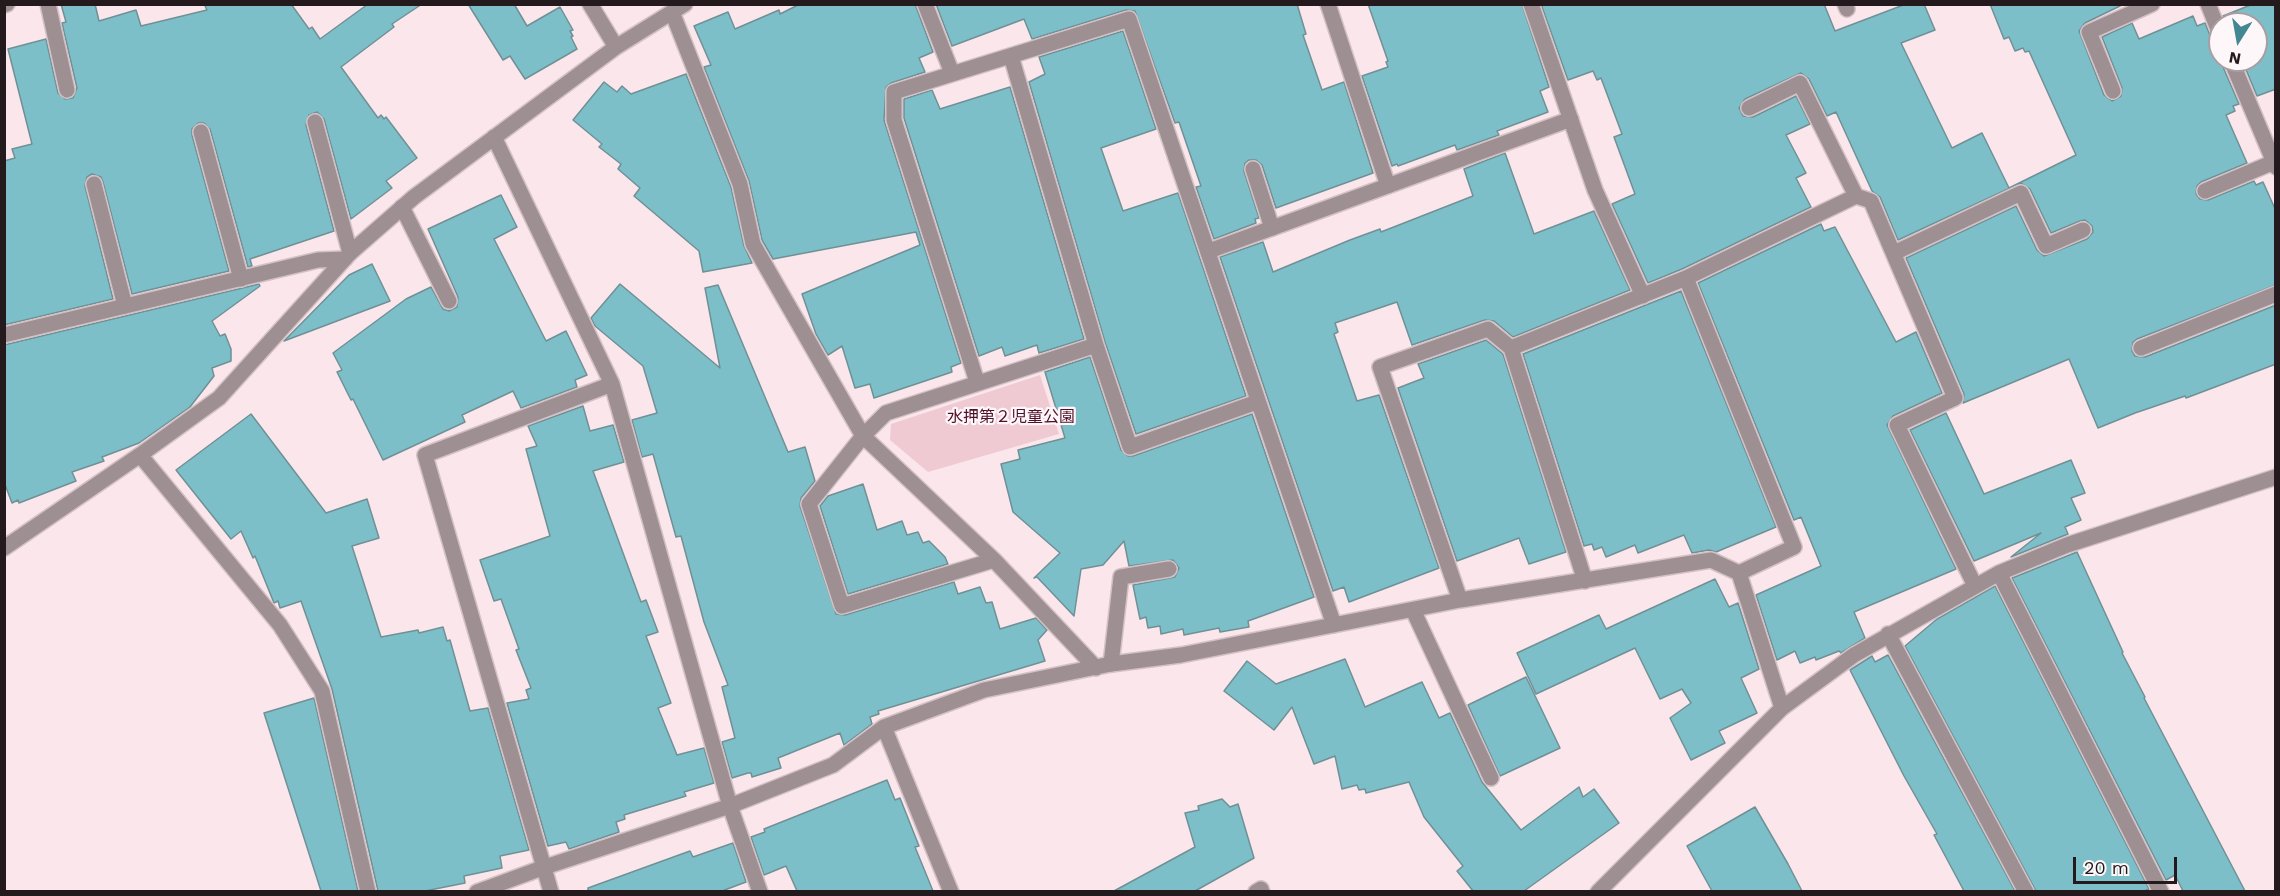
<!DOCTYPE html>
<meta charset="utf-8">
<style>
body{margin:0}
#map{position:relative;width:2280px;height:896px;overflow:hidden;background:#fbe6eb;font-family:"Work Sans",sans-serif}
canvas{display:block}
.frame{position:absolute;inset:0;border:6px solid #24191c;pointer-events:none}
.north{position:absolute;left:2208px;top:12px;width:60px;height:60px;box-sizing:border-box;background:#fef7f9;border:2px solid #a79ea1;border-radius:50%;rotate:191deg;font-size:16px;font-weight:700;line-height:24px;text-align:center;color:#24191c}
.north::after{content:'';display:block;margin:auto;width:21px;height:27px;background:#428892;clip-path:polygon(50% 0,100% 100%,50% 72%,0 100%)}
.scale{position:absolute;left:2073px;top:857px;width:104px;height:27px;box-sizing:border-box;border:3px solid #24191c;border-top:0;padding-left:8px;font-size:18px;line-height:21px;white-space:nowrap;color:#24191c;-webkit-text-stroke:4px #fef7f9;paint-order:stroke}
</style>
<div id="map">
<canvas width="2280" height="896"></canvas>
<div class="frame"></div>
<div class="north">N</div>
<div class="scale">20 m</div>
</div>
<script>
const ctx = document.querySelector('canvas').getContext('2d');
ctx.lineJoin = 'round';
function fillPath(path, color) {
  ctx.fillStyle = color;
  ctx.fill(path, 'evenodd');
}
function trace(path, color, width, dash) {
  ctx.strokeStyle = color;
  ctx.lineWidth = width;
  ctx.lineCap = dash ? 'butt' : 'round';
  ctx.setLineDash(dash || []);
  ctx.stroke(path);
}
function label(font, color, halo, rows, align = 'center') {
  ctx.font = font + ' "Work Sans","Noto Sans JP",sans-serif';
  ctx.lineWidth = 4.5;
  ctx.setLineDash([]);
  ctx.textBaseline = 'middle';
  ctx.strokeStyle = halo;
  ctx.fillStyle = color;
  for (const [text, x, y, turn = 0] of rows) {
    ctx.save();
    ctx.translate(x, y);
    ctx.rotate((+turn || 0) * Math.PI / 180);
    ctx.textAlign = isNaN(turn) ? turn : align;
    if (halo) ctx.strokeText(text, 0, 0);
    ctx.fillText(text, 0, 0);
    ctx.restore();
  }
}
fillPath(new Path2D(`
 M1040,375L1059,434L928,472L890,440L891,424Z`), '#efcad3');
const building = new Path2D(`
 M61,4H95L99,21L136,10L141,26L207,10L204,4H291L309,29L312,27L320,39L368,4H422L392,24L394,27L341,67L378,118L381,115L384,119L386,117L417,158L386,181L392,188L351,219L324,119L317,112L309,115L306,125L334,231L250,259L252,266L248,267L210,129L204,123H198L192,129V135L229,271L132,294L103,182L101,177L92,174L87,177L85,186L113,299L4,325V161L15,158L12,149L32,144L8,49L46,39L58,93L65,99L73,98L77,88L62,23L66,22Z
 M468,4H514L527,26L560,7L573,30L570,31L573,36L571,37L577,49L525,79L510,56L503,60Z
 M800,4H915L933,52L919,58L925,72L891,83L886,87L884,120L961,363L951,367L952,372L874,398L870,384L855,388L842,346L828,355L816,334L802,294L920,245L916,232L773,259L762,240L749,181L704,67L711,65L694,26L728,12L735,29L779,10L780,14Z
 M936,4H1297L1306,34L1303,35L1322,90L1344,82L1373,173L1276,208L1262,165L1256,160H1249L1245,163L1244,171L1259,218L1255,219L1256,223L1214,239L1196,187L1201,186L1179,122L1175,123L1135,11L1126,10L1032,39L1024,19L952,46Z
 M1368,4H1522L1549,87L1540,91L1548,112L1497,131L1499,135L1457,150L1455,145L1398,166L1397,164L1392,166L1362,76L1388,67L1386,62L1388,61Z
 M1541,4H1824L1835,31L1906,4H1924L1935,30L1901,43L1952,148L1982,133L2009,188L2076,155L2029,51L2025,52L2023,48L2015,51L2009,37L2004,39L1990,4H2124L2085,23L2079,31L2104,95L2112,101L2121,96L2122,88L2102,37L2132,23L2139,39L2193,16L2197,26L2205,23L2211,38L2220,44V60L2239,104L2233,106L2235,111L2226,115L2247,163L2201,182L2197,186L2196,194L2200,199L2208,200L2254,181L2256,185L2263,182L2276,211V285L2137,339L2133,342L2132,351L2135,356L2145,357L2276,305V364L2186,398L2185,396L2135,413L2098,428L2069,359L1963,403L1964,394L1906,258L2016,206L2037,250L2044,256L2087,239L2093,232L2092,226L2085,220L2080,221L2051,233L2030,189L2021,183L1898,240L1880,197L1872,191L1836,112L1827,116L1809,79L1801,73L1745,99L1739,108L1743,116L1753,117L1796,96L1810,124L1786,135L1806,173L1796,178L1811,207L1682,269L1648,283L1612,204L1635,194L1614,137L1622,134L1601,78L1597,80L1593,71L1568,80Z
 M2253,4H2276V89L2257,96L2242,60H2256V24H2226L2223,16Z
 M1123,31L1156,129L1101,148L1123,211L1178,193L1246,396L1136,434L1105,342L1029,82L1045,74L1039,57Z
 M686,74L731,187L744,246L752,263L703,272L699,251L634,196L640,188L618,169L621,164L599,147L602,144L573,120L604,82L617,92L622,86L631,94Z
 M1010,87L1084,339L1039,353L1037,345L1005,356L1002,347L979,356L904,118V99L932,90L940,109Z
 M1505,153L1534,234L1594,211L1630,290L1513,337L1494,321L1485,320L1412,345L1397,302L1335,323L1338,332L1334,334L1357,401L1379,395L1439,568L1349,602L1344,587L1333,591L1220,257L1263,242L1273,272L1350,240L1380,229L1381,232L1473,196L1464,169Z
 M501,195L517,227L494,239L546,341L566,331L587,375L575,380L577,387L521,408L513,391L462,415L465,422L383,460L353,399L351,400L337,372L342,370L333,353L406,299L431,287L443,309L449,311L457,307L458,297L428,229Z
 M1821,224L1824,231L1835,227L1896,342L1916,332L1942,393L1893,416L1887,425L1956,569L1854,612L1865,638L1841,653L1839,651L1816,660L1815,657L1800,663L1795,651L1777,660L1756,595L1821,566L1801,517L1794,520L1698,283Z
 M372,264L390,301L284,341L349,275Z
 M259,284L260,286L212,321L220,336L225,334L231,349V361L212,368L214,376L190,407L139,443L102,457L104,461L72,472L76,481L19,503L18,500L12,503L4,482V345Z
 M620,284L720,368L705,288L718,285L788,452L805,447L815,481L801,498L800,506L836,614L845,615L954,582L958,594L980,587L986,603L992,602L1000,629L1036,618L1047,630L1038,640L1045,661L878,711L879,714L870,717L872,724L844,745L840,733L778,758L781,768L752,777L751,773H748L732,778L722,742L735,738L722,687L728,685L704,622L681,536L676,537L653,454L642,457L632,420L657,413L643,366L595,326L591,318Z
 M1681,291L1776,527L1716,552L1709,550L1692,553L1684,535L1638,553L1635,545L1606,557L1602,547L1594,550L1592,544L1584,546L1523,354Z
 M1486,340L1503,354L1566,552L1529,564L1519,538L1457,561L1398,388L1424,378L1418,364Z
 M1090,357L1121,450L1128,456H1133L1252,414L1314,597L1248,621L1249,627L1220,632L1219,628L1184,635L1183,629L1161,634L1160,626L1148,628L1146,617L1140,619L1133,585L1175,577L1179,568L1173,560L1129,566L1124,541L1103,565L1081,569L1074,616L1037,577L1034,578L1060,553L1013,512L1001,464L1020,459L1018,450L1065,438L1045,372Z
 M583,406L590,431L613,425L624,462L593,471L641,602L646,600L658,632L646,636L671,703L658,708L677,755L704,748L714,783L684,792L686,796L624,815L625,819L616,822L619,832L569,849L566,842L548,846L507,703L529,699L526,690L531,688L516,650L519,649L501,599L494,601L480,560L550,536L526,449L537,446L528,426Z
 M1946,413L1984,494L2071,460L2085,493L2071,498L2081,520L2065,527L2068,534L2011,557L2041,533L1974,561L1910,430Z
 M251,414L326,513L367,499L379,538L352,546L381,637L418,630L419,633L443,627L447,641L450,640L470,711L488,708L529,850L500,856L502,868L464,876L465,883L425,891H378L332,689L301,601L280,608L278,601L274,603L255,556L253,558L241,531L231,539L176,470Z
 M863,484L877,530L902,521L907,535L918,532L923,543L929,541L945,557L948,564L848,594L820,506L828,496Z
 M2077,552L2123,652L2122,653L2145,697L2144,698L2245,891H2183L2175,875L2166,880L2012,578Z
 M1715,579L1729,607L1738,603L1759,669L1741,678L1757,713L1719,731L1725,743L1691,760L1670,718L1691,703L1682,689L1660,699L1635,648L1536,694L1517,653L1599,615L1606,629Z
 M1995,586L2149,889L2144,891H2036L1905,646L1937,619Z
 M1888,655L2015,891H1964L1934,835L1937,834L1904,776L1850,670L1872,656L1875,662Z
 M1345,659L1365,707L1422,682L1439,718L1450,713L1482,782L1521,830L1579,787L1583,797L1594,789L1619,823L1524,891H1473L1457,871L1463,866L1424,817L1409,782L1366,793L1365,789L1359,790L1357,785L1342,789L1335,756L1314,764L1292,707L1274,730L1224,691L1247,661L1276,684Z
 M1526,677L1560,748L1500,776L1468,705Z
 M314,698L358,891H321L264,713Z
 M887,780L895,800L900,798L919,846L915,847L933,891H797L786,866L764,875L751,837L765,832L764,829Z
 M1222,799L1230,807L1238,804L1254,858L1195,891H1114L1195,847L1185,813L1199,810L1198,806Z
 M1755,807L1788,864L1802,891H1712L1687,846Z
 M733,843L746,882L722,891H588V888L690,851L693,857Z`);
fillPath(building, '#7dbfc9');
trace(building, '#6f9196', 1.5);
const lane = new Path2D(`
 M48,4L67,90
 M315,122L350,253
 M201,132L241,279
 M1253,169L1272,228
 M94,184L125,306
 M2205,191L2274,162
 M402,207L449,301
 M2141,348L2276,294
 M1413,610L1491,778
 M1111,664L1121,577L1169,569`);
const street = new Path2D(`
 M590,4L616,47
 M925,4L952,73
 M1328,4L1388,186
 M1531,4L1595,190L1643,296
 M1845,4L1847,9
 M2208,4L2220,34
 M4,5L7,4
 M672,12L740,184L753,244L863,436L994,560L1096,668
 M1011,56L1096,345L1130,447L1257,402
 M2231,60L2276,167
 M2113,91L2089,32L2152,4
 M1749,108L1800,83L1856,196L1871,201L1955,398L1897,425L1975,586
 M494,137L612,384L730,806L760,892
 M1209,251L1571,119
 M1894,253L2021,193L2046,246L2083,230
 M1686,278L1856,196
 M4,335L318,260L345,259
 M977,382L894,120V92L1129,19L1334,625
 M140,455L280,625L322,691L368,892
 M4,548L140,455L219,398L350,253L414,197L616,47L685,4
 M994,560L842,606L809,504L863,436L886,413L1096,345
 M1999,573L2161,892
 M1585,581L1511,348L1686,278L1794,547L1739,573
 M1460,600L1380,367L1488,329L1511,348
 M1888,634L2026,892
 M884,727L951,892
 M477,892L542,868L730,806L833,765L884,727L984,690L1111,664L1181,655L1460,600L1711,560L1739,573L1782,708
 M551,892L425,455L612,384
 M1256,892L1261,889L1262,892
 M1598,892L1782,708L1854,655L1999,573L2067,545L2276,477`);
trace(lane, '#d4c1c6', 18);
trace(street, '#d4c1c6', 18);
trace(lane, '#9d8f92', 15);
trace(street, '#9d8f92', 15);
label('16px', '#511029', '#fef7f9', [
 ["水押第２児童公園",1011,417]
]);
</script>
